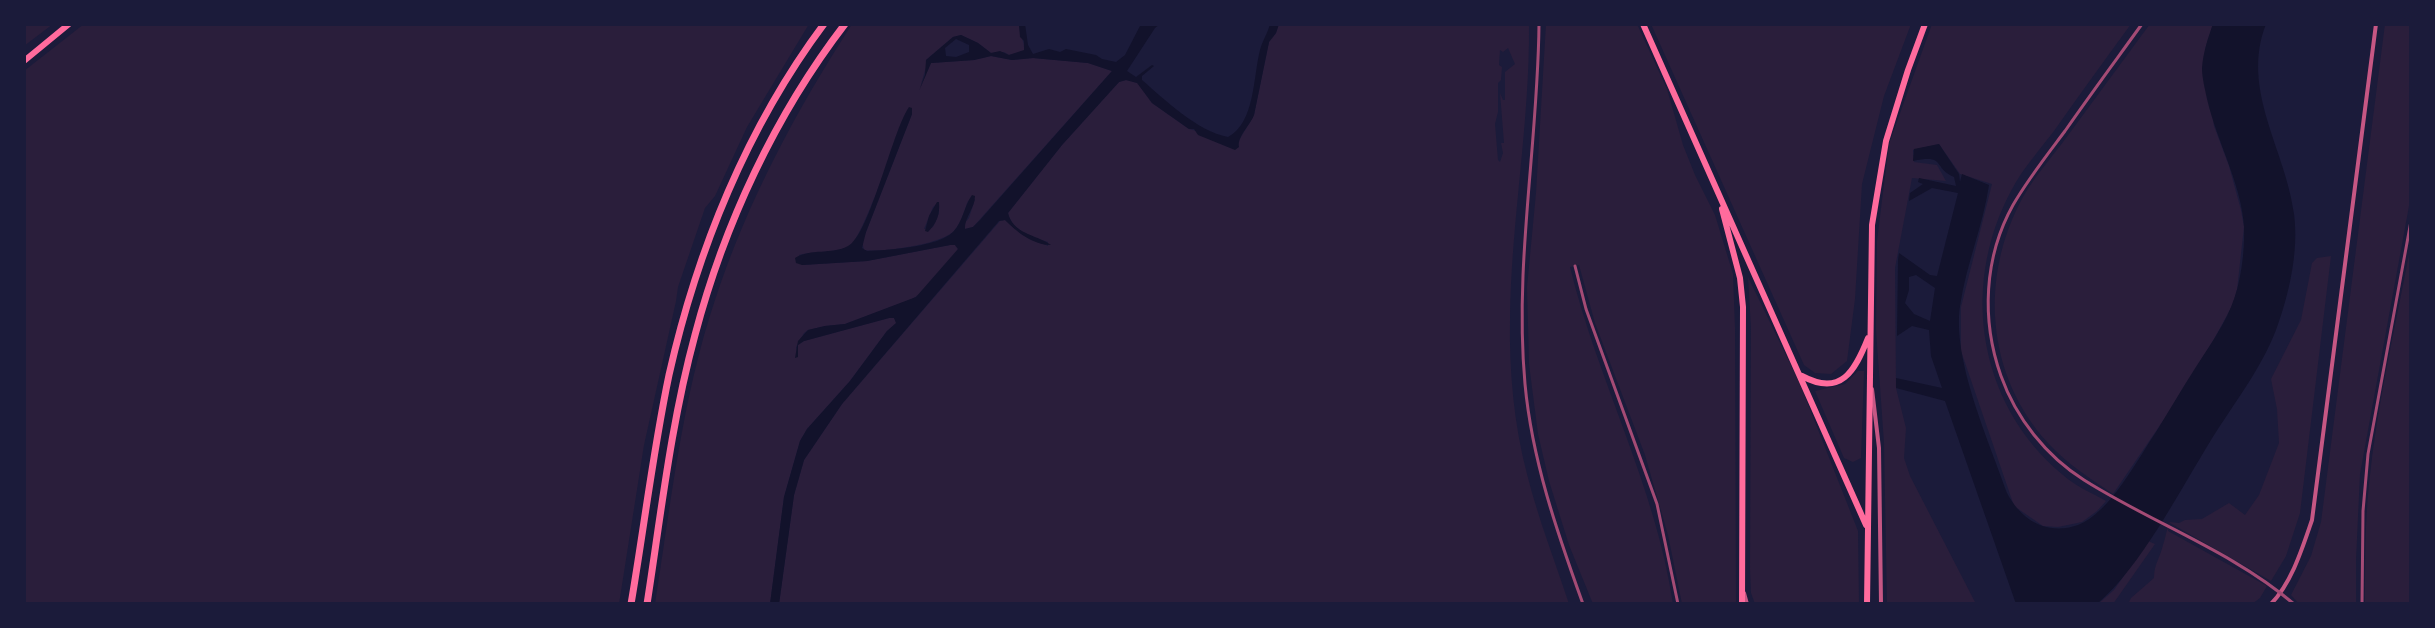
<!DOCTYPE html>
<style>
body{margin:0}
#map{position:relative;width:2435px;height:628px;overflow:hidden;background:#1b1b3a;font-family:Montserrat,sans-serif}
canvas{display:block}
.frame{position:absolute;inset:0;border:26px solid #1b1b3a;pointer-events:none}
</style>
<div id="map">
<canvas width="2435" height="628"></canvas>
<div class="frame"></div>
</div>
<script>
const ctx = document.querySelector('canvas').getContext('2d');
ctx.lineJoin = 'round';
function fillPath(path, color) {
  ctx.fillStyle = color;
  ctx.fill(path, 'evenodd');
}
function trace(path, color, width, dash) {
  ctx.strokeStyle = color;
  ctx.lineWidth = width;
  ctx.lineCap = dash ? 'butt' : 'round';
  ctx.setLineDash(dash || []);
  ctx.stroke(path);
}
fillPath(new Path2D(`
 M24,24H53L24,46Z
 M84,24H809L747,127L715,196L705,208L678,287L676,301L644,445L619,604H24V71Z
 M852,24H1019C1019,34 1025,41 1024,51L1009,55L1004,52L991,53L978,43L961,35L953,37L926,60V67L920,88L931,63L974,60L991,56L1012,60L1033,58L1088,63L1112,71L973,227L965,229L964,224L969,218L975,199L968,201C964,211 961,223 954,231C942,244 882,253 864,250L862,241L866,232L912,114L906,113C898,134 863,237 850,246C839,253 813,251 799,255L802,265L867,261L950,245H955L958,249L957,252L920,294L912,299L845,324L825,326L808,330L804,333L796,347L798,357V345L804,341L889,318H894L897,323L887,331L850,381L807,429L800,441L784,497L770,604H655C671,503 682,398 715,300C748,200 795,113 852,24ZM939,202V213L933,227L924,229L933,207Z
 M1279,24H1529C1530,123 1511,221 1510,320C1509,370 1514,425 1527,474C1538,518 1555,561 1569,604H779L794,495L804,460L842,404L1000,221L1005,220L1021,234L1048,246V242C1032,237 1012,231 1008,213L1062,145L1119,82L1126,80L1138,83L1152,103L1189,129L1238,142L1254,115L1269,42L1276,33ZM1508,48L1515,64L1505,72V100H1503L1500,93L1504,143H1501L1503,153L1500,162L1498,160L1495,124L1498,112V83L1501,80L1502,67L1499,65L1500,50L1503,52Z
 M1546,24H1637L1667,89L1683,145L1695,175L1715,215L1733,274L1735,328L1736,604H1682L1668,535L1645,455L1595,323L1579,265L1570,267C1598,382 1656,487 1673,604H1593L1569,545L1549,481L1538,434L1529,364L1527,287L1536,193Z
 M1651,24H1911L1884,96L1862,184L1855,299L1847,361L1831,374L1815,373L1804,365Z
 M1932,24H2131C2105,60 2079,95 2054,131C2041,148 2027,164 2016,182C1959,279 1975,402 2063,475C2075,486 2092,493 2106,501L2097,511L2082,522L2058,527L2043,526L2014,506L1961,351V307L1992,184L1960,174L1939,144L1913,150L1914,162L1937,165L1946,181L1912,178L1895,268L1896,388L1906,428L1904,458L1910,476L1976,604H1887L1884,443L1876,330L1877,241L1889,144Z
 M2150,24H2213L2205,49L2214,126L2229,166L2241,210L2244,227L2237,290L2232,306L2213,341L2167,415L2113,494C2091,479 2067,464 2048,443C1986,375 1979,277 2023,197C2035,176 2052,157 2066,138C2094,100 2122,62 2150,24Z
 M2385,24H2411V195L2360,474L2356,560V604H2299L2291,595L2311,556L2321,522Z
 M2411,244V604H2365C2365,564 2365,524 2369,484C2377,404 2396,324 2411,244Z
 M2331,256L2300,513L2286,556L2271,581L2170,523L2168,531L2267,586L2260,598L2252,604H2128L2131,598L2154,578C2154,564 2160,558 2163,545C2166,537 2166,530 2170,522L2179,523L2185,520L2202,519L2229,503L2245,515L2259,495L2279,443L2277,409L2271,379L2301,320L2312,263L2317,258Z
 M1748,277L1800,384L1858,531L1859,604H1755L1751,593L1750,569L1751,328Z
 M1858,371H1864L1861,458L1853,462L1844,458L1815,391L1845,384Z
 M2148,541L2155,544L2113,604H2098L2114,590Z`), '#2a1e3b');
fillPath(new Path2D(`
 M1019,24H1025L1028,45L1033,54L1049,49L1060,52L1066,49L1096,55L1102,59L1116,62L1125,55L1141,24H1160L1155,28L1127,71L1136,77L1152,65L1154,66L1142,76V80C1165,100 1197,131 1228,137C1255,123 1253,77 1260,50C1262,41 1268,33 1270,24H1279L1276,33L1269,42L1254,115C1250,126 1237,136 1239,147L1235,150L1198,135L1194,129H1189L1152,103L1137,83L1126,80L1119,82L1062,145L1008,213C1013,234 1035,234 1051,245C1033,245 1017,232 1005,220L999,221L842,404L804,460L794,495L779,604H770L784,497L800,441L807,429L850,381L887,331L896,323L894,318H889L804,341L798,345V357L795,358L798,341L808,330L825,326L845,324L916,297L958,249L955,245H950L867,261L802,265L796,263L795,258C811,248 832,255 848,246C870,235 892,131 909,107L912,108V114L866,232L862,248L867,251C888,250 938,247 953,232C963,222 964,206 972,195L975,196C975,208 964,218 965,229L973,227L980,220L1112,71L1088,63L1033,58L1012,60L991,56L974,60L931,63L919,91L925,75L926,60L953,37L961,35L978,43L991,53L1000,51L1009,55L1024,50V41L1020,37ZM956,39L969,45V52L956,57L946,56L945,48Z
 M2213,24H2266C2240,90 2286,150 2294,214C2299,251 2289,295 2276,330C2261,369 2233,405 2211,440C2180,490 2141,567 2097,604H2016L1945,401L1896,388V378L1942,388L1931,356L1929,330L1912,326L1897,336L1898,260L1899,253L1930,275L1937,276L1958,193L1932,188L1909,201L1910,193L1923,184L1918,182L1919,178L1956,186L1954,177C1932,168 1947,154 1913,161L1914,149L1939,144L1959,174L1960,182L1962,174L1989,185C1983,226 1966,265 1960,306C1952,360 1989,441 2007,493C2021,520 2047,536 2078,525C2110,513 2137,460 2156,432C2169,411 2181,390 2194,370C2207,349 2222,329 2231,307C2241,284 2245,251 2244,226C2241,183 2217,142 2207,99C2205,89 2202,78 2202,68C2203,53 2208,38 2213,24ZM1916,275L1935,288L1930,321L1914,314L1905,303L1909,290V277Z
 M937,202H939C940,214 937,223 928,232L925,231L929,216Z`), '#12122b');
trace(new Path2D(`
 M1872,389L1879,448L1881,604
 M1744,593L1747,604
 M2271,604C2292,582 2302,549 2312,520L2376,24`), '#c65784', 4);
trace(new Path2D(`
 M1643,24L1866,525
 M24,61L69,24
 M1722,209L1740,278L1743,307L1742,604
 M1802,376C1841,397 1855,371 1868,338
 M1867,604L1872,225L1886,141L1908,70L1925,24`), '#ff6b9d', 6);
trace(new Path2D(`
 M631,604C644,528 653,451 669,375C697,251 747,127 824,24
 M647,604C661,514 671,423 695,335C724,225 775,115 845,24`), '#ff6b9d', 7);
trace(new Path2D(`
 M1539,24C1538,144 1514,264 1525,384C1532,460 1557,532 1583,604
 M2142,24C2116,60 2090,95 2065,131C2047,155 2028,179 2013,205C1984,257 1981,320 2001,376C2016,418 2046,456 2084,480C2152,523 2232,551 2294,604
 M1575,266L1586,309L1657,504L1678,604
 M2362,604L2363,511L2368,454L2411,221`), '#a44b75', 3);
</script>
